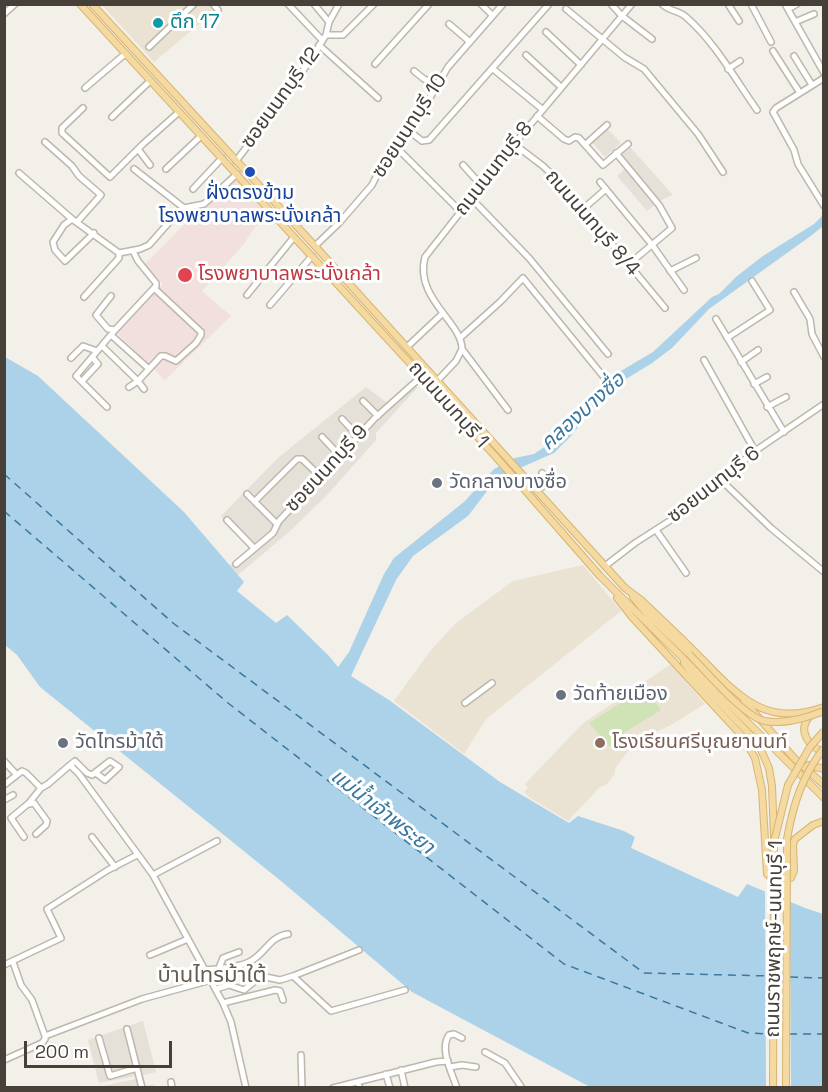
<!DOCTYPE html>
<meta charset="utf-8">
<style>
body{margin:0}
#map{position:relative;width:828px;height:1092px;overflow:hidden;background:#f3efe9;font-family:"Space Grotesk",sans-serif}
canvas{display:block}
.frame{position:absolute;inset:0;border:6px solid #464038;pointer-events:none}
.scale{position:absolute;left:24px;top:1041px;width:148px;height:27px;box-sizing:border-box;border:3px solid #464038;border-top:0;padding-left:8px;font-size:18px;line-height:21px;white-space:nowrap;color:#464038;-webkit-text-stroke:4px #fff;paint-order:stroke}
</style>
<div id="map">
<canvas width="828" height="1092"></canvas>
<div class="frame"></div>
<div class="scale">200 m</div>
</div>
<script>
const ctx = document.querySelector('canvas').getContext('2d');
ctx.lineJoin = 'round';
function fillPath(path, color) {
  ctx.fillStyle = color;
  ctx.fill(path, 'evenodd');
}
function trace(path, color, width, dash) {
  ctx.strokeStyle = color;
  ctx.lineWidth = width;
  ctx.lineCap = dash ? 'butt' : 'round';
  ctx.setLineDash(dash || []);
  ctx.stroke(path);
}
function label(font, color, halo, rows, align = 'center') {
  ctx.font = font + ' "Space Grotesk","Noto Sans Thai",sans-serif';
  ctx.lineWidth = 6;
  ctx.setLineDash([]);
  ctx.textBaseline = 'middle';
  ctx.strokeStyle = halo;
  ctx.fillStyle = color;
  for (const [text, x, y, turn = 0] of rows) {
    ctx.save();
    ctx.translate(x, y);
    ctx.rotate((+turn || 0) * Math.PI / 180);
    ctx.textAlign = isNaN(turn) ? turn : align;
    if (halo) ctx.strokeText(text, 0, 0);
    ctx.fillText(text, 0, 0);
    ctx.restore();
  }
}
fillPath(new Path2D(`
 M606,127L621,143L605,157L592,142Z
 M630,147L673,195L659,201L620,155Z
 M626,168L656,204L647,211L617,176Z
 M411,382L418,387L376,433V440L328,494L289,532L238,575L229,567L249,547L221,516L279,457L366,387L389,404Z
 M143,1021L156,1072L143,1075L146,1086L153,1084L154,1087H98L136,1079V1076L99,1083L88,1040Z`), '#e6e1d8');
fillPath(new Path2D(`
 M102,5H222L154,62Z
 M583,565L621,611L486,719L464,754L394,701L431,650L456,623L513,581Z
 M671,664L705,704L669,726L643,738L630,749L615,768V774L606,785L600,787L568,821L529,797L524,792L528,788L525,784L582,724Z`), '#eae3d4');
fillPath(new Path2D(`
 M236,179L268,214L255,227L243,245L202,291L231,316L165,380L117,333L163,284L144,265L197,212L204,209Z`), '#f2e0de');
fillPath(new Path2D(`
 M645,687L661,710L625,732L610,747L589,723Z`), '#d0e3b6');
fillPath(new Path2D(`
 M823,215V226L812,235L709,309L672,348L652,363L608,390L570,437L554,453L497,478L468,516L413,556L396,580L351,676L389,700L500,782L569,823L578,816L624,831L635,837L631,848L738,897L747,884L805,908L823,914V1087H590L412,992L281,881L40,687L17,655L5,645V357L38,376L184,512L244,582L237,591L276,623L287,615L329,656L338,667L349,652L384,574L394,558L465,501L494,469L515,458L534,454L552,442L584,403L609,378L653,352L712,297L719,294L737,276L763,256L814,224Z`), '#acd2e9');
fillPath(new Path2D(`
 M765,888L790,899L791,1087H766Z`), '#f3efe9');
trace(new Path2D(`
 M4,474L173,623L644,973L770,976
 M4,511L228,703L564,964L748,1033L769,1034
 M775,977H785
 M790,977L824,978
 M774,1034H784
 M789,1034H824`), '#3a789f', 1.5, [8, 6]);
const minor = new Path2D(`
 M213,4L218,10
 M288,4L322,40
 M314,4L329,22
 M481,4L492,15
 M611,4L622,16L652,39
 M662,4C670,12 679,10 686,17C715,42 735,79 757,110
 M728,4L739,21
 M751,4L771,42
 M785,4L824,73
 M566,9L624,57L644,69L698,134L723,172
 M788,9L797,4
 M4,14L15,4
 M795,22L814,14
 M449,24L470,42
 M546,32L581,65
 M326,35H343L374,4
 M319,45L378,98
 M149,47L194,4
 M773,51L800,93
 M526,55L561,87
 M794,56L812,85
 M375,64L429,4
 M493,69L542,109
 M728,69L740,61
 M414,71L424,79L439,84
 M824,78L776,108L773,112L794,150L798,164L824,206
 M85,88L125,54
 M83,108L62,128V133L110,177L143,144L179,112
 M537,116L564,139L569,141L575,137L579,138L603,165L628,144
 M112,117L150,81
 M408,130L422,141L429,140L549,4
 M45,142L72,166L79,176L101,195L77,222
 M514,144L543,166L563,185L665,308
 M584,144L587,143L607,125
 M396,147L461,212
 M138,149L150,165
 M616,153L659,205L672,228L629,264
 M236,161L281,102L309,62L326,35L329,22L339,4
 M463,165L481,185
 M134,169L184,208
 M166,169L201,136
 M19,173L72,219L119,253L140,249L149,245L179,211L184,208L204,204L237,174
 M600,182L653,246L684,290
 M193,189L222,158
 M471,198L529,258L608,354
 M583,209L606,189
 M72,219L64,225L53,242L55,250L65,261L94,233
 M315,246L340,222L372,185L382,165L428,101L448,67L503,4
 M670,271L696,258
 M794,292L810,319L812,334L824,357
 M247,295L294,237
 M111,296L96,315L108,329L115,330
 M84,297L119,258V253
 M270,305L312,256
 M716,319L784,432
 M111,335L149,369
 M460,338L500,302L523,278L603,376
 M727,338L770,310L752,281
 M102,346L138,381L129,387
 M407,347L442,314
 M71,358L83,346L97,351
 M704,360L755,451
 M741,362L758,350
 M84,379L98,364L92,357
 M437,381L456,361L462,349
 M754,384L767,377
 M144,389L138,381L161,356H165L176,361L196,343L201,335V332L155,289
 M363,401L378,416
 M107,407L76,376L115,330L156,286V283L138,261L133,251
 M767,407L786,397
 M508,410L462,349C462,322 414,298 425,257L514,144L632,4
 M342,419L358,436
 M322,437L340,456
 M721,480L771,528L824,572
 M537,491L549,481L542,473
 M247,494L277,524
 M255,501L297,459H302L321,477
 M227,520L254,548
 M656,530L686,573
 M236,564L273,533L279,521L375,418L422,376
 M605,566L635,543L688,509L755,451L824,404
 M465,703L492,683
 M4,761L16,774
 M70,765L75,761L87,773L92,775L110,761L119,767L105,780L96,773
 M4,785L22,771L26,773L41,788L48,784L70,765L79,774L153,875L223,1003L231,1022L246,1088
 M4,800L13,795
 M29,804L34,803L47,821L46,825L36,834
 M24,837L11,818L29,803L41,788
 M92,837L115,867
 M153,875L217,841
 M150,955L188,939
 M13,962L21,985L32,1000L45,1036
 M4,965L61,938L47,909L108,870L137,855
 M219,968L223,958L239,952
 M206,970C219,968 237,968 249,962C266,954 268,937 288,934
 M293,976L359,950
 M216,989L229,985L244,990L261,976L280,980L293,976L331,1011L405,990
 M223,1003L275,990L280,991L283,1000
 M127,1029L142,1088
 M99,1038L110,1076L137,1068
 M485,1052L505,1063L522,1088
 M301,1055L302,1088
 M4,1060L42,1043L45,1039V1036L142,999L211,980
 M450,1067L462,1065L476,1067
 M401,1070L405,1088
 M386,1074L390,1088
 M171,1082L172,1088
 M359,1086L360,1088
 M333,1088L436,1062L448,1061
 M457,1088C452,1073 439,1049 449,1035L454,1034L462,1038`);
const major = new Path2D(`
 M80,4L496,457L600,576L824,798
 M92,4L315,246L625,588L641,600C660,618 679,636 698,655C736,693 763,729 824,707
 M633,597L648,615L689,654
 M617,598L632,617L743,737L755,758L762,790L767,874L770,877L791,878L794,871L793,844L795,839L813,825L824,821
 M684,663L694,676L758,743L769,768L772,786L774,837
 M744,701L794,758L824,785
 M810,716C797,730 808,747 824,752
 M808,765L824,769`);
trace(minor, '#bdb7ac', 8);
trace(major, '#d7b572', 8);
trace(minor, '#fff', 5);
trace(major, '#f4d9a1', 6);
const majorBridge = new Path2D(`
 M689,654C705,670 744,717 765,721C784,725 806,718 824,711
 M773,1088L774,842L788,785L810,747L824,731
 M786,1088L787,839C793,805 802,776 824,748`);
trace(majorBridge, '#d7b572', 8, []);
trace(majorBridge, '#f4d9a1', 6);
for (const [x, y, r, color] of [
 [158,23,6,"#0f9aa8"],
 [250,172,6,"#1a4fb4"],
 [185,275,8,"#e0444e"],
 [437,483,6,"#6b7280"],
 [561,695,6,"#6b7280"],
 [63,743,6,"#6b7280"],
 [600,743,6,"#8d6e63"]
]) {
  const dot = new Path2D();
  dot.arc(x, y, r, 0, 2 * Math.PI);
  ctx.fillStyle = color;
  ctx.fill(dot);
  trace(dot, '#fff', 2);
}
label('20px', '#0d838f', '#fff', [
 ["ตึก 17",170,23]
], 'left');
label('20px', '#464038', '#fff', [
 ["ซอยนนทบุรี 12",281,98,-54],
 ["ซอยนนทบุรี 10",410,126,-57],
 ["ถนนนนทบุรี 8",494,169,-52],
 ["ถนนนนทบุรี 8/4",592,223,49],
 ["ถนนนนทบุรี 1",448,405,48],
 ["ซอยนนทบุรี 9",327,469,-47],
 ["ซอยนนทบุรี 6",714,485,-38],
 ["ถนนราชพฤกษ์-นนทบุรี 1",775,939,-89]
]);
label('20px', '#164399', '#fff', [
 ["ฝั่งตรงข้าม",250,194],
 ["โรงพยาบาลพระนั่งเกล้า",250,217]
]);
label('20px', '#be3a42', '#fff', [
 ["โรงพยาบาลพระนั่งเกล้า",198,275]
], 'left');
label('20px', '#5b616d', '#fff', [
 ["วัดกลางบางซื่อ",449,483],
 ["วัดท้ายเมือง",573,695],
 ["วัดไทรม้าใต้",75,743]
], 'left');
label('20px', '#785e54', '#fff', [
 ["โรงเรียนศรีบุณยานนท์",612,743]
], 'left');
label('italic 21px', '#3a789f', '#fff', [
 ["คลองบางซื่อ",583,412,-42],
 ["แม่น้ำเจ้าพระยา",382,812,38]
]);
label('22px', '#675d50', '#fff', [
 ["บ้านไทรม้าใต้",212,976]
]);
</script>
